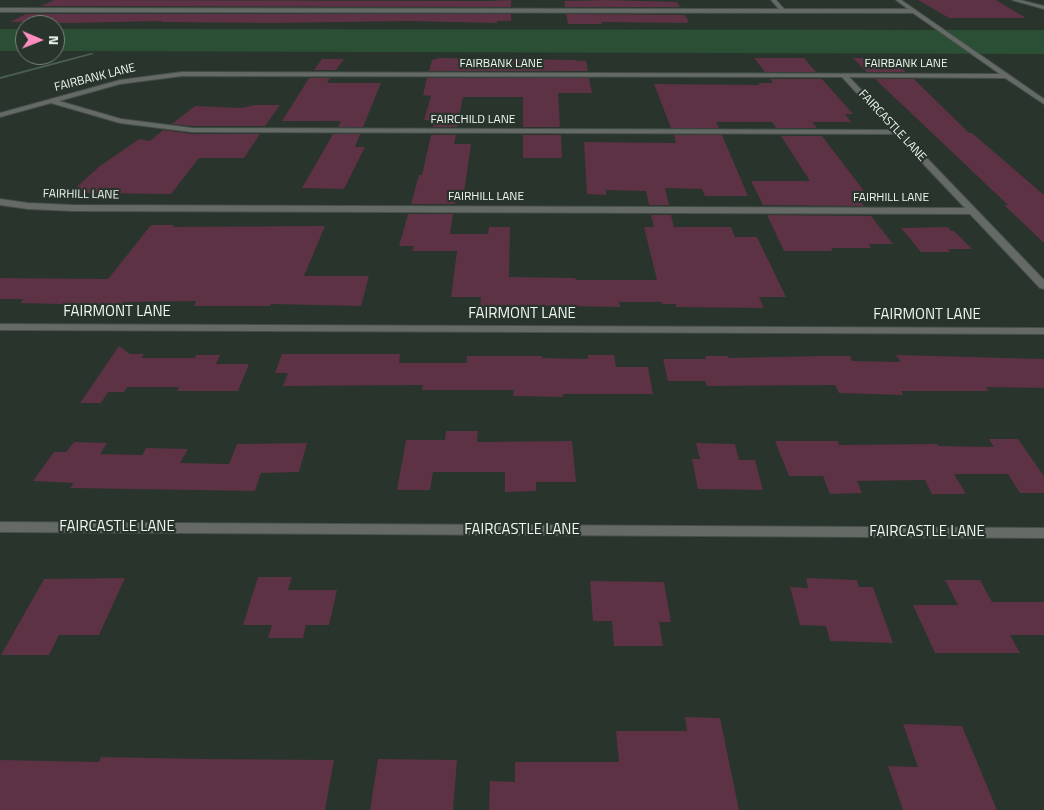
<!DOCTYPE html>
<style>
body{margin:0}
#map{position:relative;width:1044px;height:810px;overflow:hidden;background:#29342c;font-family:"Titillium Web",sans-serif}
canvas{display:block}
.north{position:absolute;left:15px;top:15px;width:50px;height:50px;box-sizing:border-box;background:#29342c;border:1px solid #79827b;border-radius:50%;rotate:91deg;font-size:14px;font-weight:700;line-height:20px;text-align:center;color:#f0f7f1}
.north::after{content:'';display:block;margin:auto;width:18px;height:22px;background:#fd8ebf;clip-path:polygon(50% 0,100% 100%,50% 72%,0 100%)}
</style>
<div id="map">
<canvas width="1044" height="810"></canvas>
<div class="north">N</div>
</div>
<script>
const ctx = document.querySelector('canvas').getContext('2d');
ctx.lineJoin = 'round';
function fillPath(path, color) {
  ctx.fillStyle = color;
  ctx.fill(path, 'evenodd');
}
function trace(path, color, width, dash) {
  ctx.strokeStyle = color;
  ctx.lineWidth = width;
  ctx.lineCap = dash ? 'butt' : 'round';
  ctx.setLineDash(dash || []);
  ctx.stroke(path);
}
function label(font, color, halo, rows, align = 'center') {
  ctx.font = font + ' "Titillium Web",sans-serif';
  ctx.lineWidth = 4.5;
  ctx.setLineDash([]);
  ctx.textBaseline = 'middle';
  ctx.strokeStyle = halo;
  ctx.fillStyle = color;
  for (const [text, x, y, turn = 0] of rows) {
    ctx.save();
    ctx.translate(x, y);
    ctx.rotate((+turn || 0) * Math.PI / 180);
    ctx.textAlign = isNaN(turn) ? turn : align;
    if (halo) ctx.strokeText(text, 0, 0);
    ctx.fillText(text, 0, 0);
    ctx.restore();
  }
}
fillPath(new Path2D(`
 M0,29H25V51H0Z
 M55,29L1044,30V54L55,51Z`), '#2a4f35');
fillPath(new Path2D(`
 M91,53L94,54L0,79V77Z`), '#496051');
fillPath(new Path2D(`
 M54,0L490,1L511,0V7L41,6Z
 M607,0L677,2L680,7H565L564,1Z
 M918,0H996L1026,18H949Z
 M26,14H511V21H497V23L409,21L274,23L161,22L162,21L70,23L10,22Z
 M566,14L685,15L689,22H687L688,23L601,22L602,24H568Z
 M439,58L577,60V61H586L588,71H429L432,60Z
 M754,58H804L816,72H765Z
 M853,58H892L906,72H867Z
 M322,59H344L336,70H314Z
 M309,78H330L327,83H381L363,127H338L341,121H282Z
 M427,78H589L592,93H558L560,127H523V97H463L457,127H433L435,120H424L431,96L423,95Z
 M770,79H822L853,114H845L851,122H812L817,128H776L772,122H716L719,128H671L654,84L760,85L758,83H773Z
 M875,79H914L969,133H972L1044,195V243L1004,205H1008Z
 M255,105H280L265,126H192L172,124L195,106L242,108Z
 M163,130L192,134H260L244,158H199L171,194L70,193L100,166L139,139L150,141Z
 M333,134H360L355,147H365L344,189L302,188Z
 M431,135H456L454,144H471L464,193H457L455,204H411L419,175H422Z
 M523,135H561L562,158H523Z
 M674,135H722L748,196H705L702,189L665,188L669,205H649L646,191L606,190V195L587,194L584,142L676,143Z
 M781,136H822L864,191H853L864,206L763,205L751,181H810Z
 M408,214H453L450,234H488L489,227H510L509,277L575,278L576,280H657L644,227H654L651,215H671L674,227H731L735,237H757L786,297H759L764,308L676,307V304H662V302H619L620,307L503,305V307H480L481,297H451L457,251H412L414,246H399Z
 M767,215L871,216L893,244H869L871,248H831L833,251H784Z
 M151,225H174L173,227L325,226L304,276H369L361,306L271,304L270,306H194L196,301L124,302L121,305H96L20,303L24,299H0V278L108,279Z
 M948,227L951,231H954L972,249H948L950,252H921L901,228Z
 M119,346L130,354H144L141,358H195L196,355H220L216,364H249L238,391H177L179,387H127L124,392H108L101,403H80Z
 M282,354H400L399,363H467V356H542V358L588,359V355H614L616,367H648L653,394H563V397L513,396L514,390H422L423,385L283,386L288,373H275Z
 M896,355L1044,359V388L986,387L989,391H901L903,395L839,393L835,385L707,386L705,381H668L663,359H706L705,356H728L729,358L823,356H850L852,361L901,362Z
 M446,431H478L477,442L572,441L576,482H536V491L505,492V472H433L430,490H397L406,440H445Z
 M989,439H1018L1044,476V493H1020L1008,474H954L966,494H932L925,480L857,481L862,493L830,494L823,476H789L775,441H838L839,445L937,444L938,446L994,447Z
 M74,442L107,443L100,454L142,455L146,448L188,449L180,463L229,464L237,444L307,443L299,472L261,473L255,491L70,488L74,483L33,481L54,452H66Z
 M696,443L735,444L739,460H755L763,490L698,489L692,459H700Z
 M258,577H292L288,590H337L329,625H306L303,638H268L272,625H243Z
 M125,578L99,635H59L49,655H1L44,579Z
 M806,578L857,580L859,587H873L893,643L830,641L826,626L800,625L790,587L808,588Z
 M945,580H980L992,602H1044V635H1010L1020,653H935L913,605H958Z
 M590,581L664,582L671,622H659L663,646H614L612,621H593Z
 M685,717L720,718L739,810H489L490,781L515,782V762H619L616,731H687Z
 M903,724L962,726L997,810H903L888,766L918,767Z
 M101,757L206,759L334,760L325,810H0V760L99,762Z
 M378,759L457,760L453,810H370Z`), '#5c3244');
const street = new Path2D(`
 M771,0H776L784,9H908L896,0H901L1044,99V104L1005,78L849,77L1044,280V289L1040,288L970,214L73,211L28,209L0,205V199L28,203L73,205L965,208L895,134L192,132L120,123L51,103L0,117V113L120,80L182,72L1000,74L913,13L0,12V8L779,9ZM182,76L842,77L891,130L192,128L121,119L59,101L120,84Z
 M1012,0H1020L1044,6V9Z
 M0,324L1044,328V334L0,330Z
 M0,522L1044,528V538L0,532Z`);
trace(street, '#454f48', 2);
fillPath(street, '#656a66');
label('12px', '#f0f7f1', '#29342c', [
 ["FAIRBANK LANE",501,64],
 ["FAIRBANK LANE",906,64],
 ["FAIRBANK LANE",95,78,-14],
 ["FAIRCHILD LANE",473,120],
 ["FAIRCASTLE LANE",892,126,47],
 ["FAIRHILL LANE",81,195,1],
 ["FAIRHILL LANE",486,197],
 ["FAIRHILL LANE",891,198]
]);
label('15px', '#f0f7f1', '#29342c', [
 ["FAIRMONT LANE",117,312],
 ["FAIRMONT LANE",522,314],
 ["FAIRMONT LANE",927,315],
 ["FAIRCASTLE LANE",117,527],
 ["FAIRCASTLE LANE",522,530],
 ["FAIRCASTLE LANE",927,532]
]);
</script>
